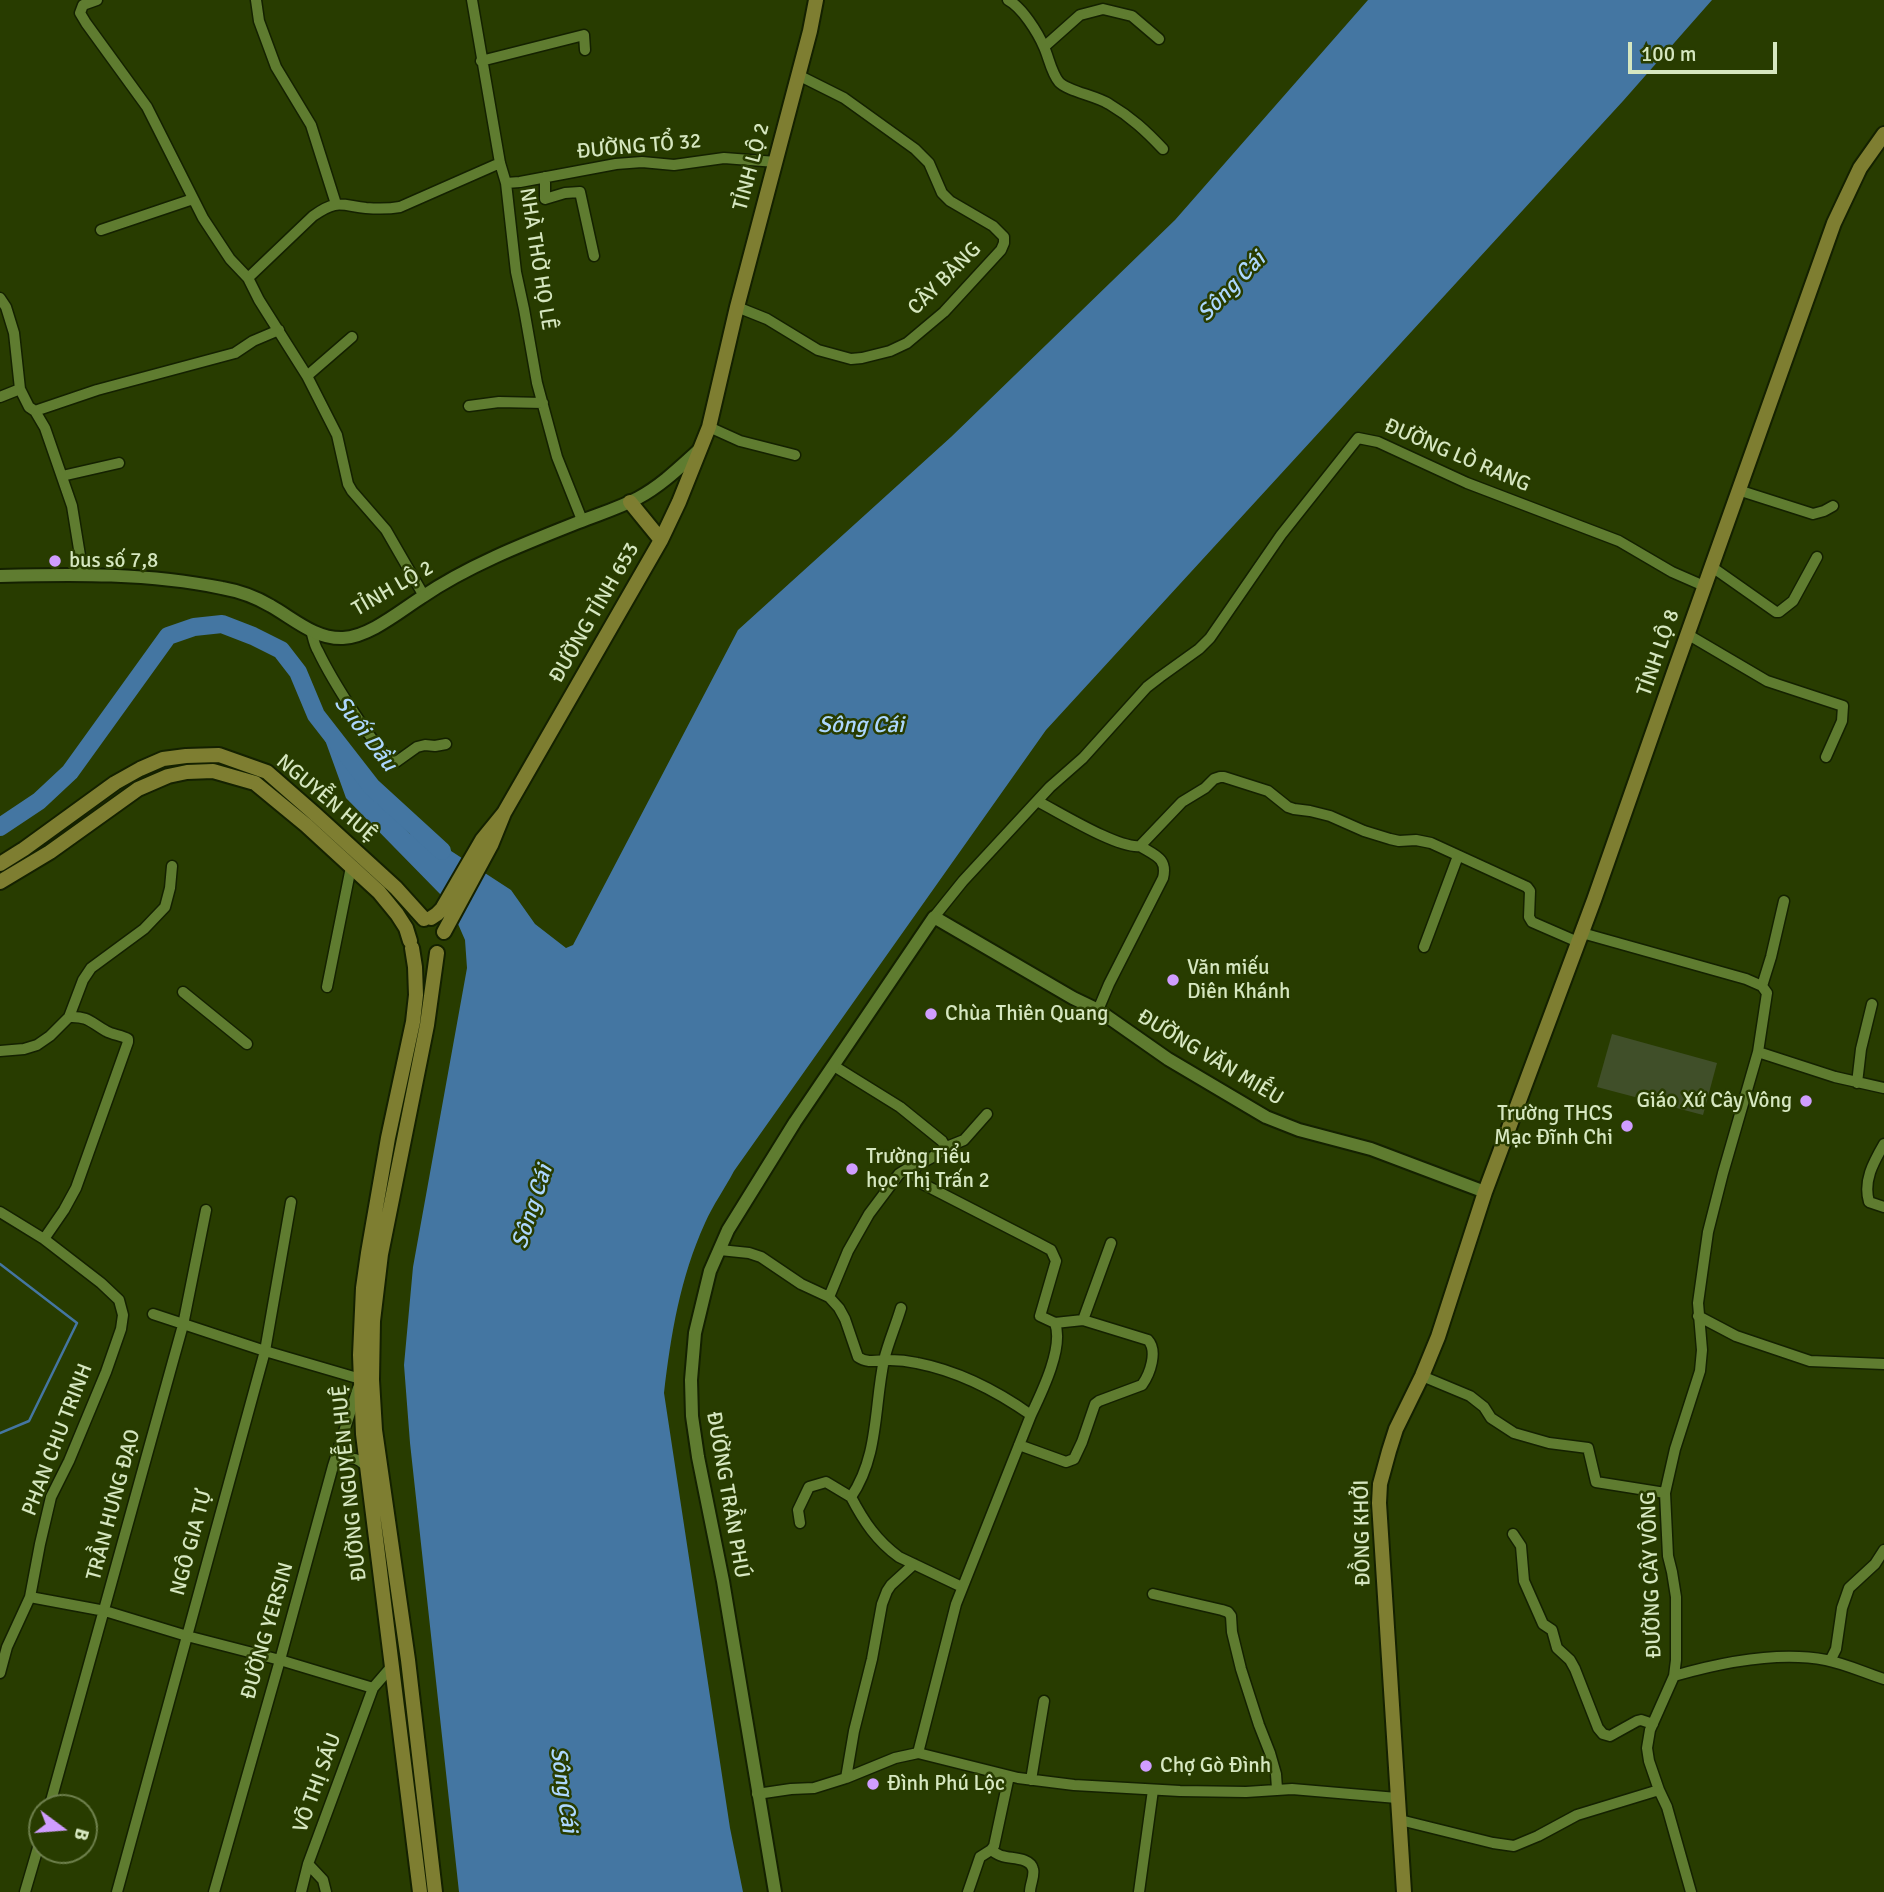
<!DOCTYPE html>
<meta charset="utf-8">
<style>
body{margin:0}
#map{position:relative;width:1884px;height:1892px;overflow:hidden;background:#283c00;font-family:Signika,sans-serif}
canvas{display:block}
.north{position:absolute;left:28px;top:1794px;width:70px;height:70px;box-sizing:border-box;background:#283c00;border:2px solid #6e804d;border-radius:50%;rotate:106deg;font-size:19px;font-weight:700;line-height:28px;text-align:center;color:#d6e7c0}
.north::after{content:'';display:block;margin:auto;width:24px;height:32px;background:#d09dff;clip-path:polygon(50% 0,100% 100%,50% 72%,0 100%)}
.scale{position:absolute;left:1628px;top:42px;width:149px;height:32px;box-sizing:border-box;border:4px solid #d6e7c0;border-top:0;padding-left:9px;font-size:21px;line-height:24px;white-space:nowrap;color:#d6e7c0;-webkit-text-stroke:5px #283c00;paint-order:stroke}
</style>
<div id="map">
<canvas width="1884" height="1892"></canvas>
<div class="north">B</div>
<div class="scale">100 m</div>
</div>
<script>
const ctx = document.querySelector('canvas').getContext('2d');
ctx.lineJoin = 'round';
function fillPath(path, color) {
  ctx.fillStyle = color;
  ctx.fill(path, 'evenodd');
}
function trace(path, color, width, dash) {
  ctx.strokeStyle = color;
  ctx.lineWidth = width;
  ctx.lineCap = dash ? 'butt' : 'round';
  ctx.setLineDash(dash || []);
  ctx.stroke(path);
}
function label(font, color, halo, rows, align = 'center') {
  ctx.font = font + ' Signika,sans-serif';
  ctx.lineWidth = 5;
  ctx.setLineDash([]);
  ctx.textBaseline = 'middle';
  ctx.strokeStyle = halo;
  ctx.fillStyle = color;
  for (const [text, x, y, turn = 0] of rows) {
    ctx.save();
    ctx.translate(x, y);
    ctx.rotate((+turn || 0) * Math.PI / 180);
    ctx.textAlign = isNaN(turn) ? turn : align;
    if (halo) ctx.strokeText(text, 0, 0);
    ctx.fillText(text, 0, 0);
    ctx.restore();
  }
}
fillPath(new Path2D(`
 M1612,1034L1717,1063L1703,1115L1597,1087Z`), '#404f29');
fillPath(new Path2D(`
 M1368,0H1712L1623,101L1046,730L734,1171C725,1188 713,1205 705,1223C680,1278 671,1334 664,1393L730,1828L743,1892H459L410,1443L404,1365L413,1267L467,968L465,940L455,917L441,895L346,798L316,715L366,785L410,834L428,836L511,890L535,924L566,948L573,945L738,630L951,437L1175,220Z`), '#4476a2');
trace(new Path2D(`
 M0,1264L77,1323L29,1421L0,1433`), '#4476a2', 2.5);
trace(new Path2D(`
 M0,827L39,801L70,772L168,636L194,627L222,624L253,636L281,650L298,672L316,715L372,787L442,851`), '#4476a2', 18);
const minor = new Path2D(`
 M97,0L83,5L80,13L86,23L147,107L203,218L230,259L248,278L259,300L307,376L337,435L348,484L352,491L386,530L424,596
 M256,0L259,21L276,67L311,125L336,204
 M472,0L500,163L506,183L516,272L524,309L537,383L557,457L582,520
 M1008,0C1022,7 1038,33 1044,47C1049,58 1051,72 1059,82C1067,91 1097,96 1109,104C1131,117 1146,131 1163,149
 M1044,47L1080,15L1103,9L1132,16L1159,39
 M481,61L584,35L585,50
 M545,177V199L565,193L580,192L594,256
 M506,183L520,182L616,164L642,162L674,165L724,158L776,162
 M101,230L193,199
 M248,278L313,216C337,199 340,205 366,208C378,209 389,209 400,207L500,163
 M0,298L6,307L14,333L20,389L29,407L35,411L45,428L72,506L83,574
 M737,307L767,319L818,350L851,359L862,358L890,351L907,343L944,312L1001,250L1004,243V237L993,226L950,201L942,193L929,163L915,149L844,98L798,75
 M307,376L352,337
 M0,397L20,389
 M469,406L499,402L543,403
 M35,411L97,390L235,353L253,341L279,330
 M709,427L740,441L795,455
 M62,476L119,463
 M1738,490L1813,514L1824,511L1833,506
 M1712,567L1776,612H1779L1793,601L1817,557
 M311,630C313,637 314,645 318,651C328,672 377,756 396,762L417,747L425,745L435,746L446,744
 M1687,634L1767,681L1843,706L1842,721L1826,757
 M1037,801C1059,812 1118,849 1140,846L1182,802L1205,788L1214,779L1220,777H1224L1268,791L1288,807L1294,809L1310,811L1330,816L1364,831L1390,839L1399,841L1416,840L1431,843L1527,887L1530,891L1529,917L1532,922L1578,942
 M934,917L963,881L1037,801L1050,787L1083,758L1147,687L1160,677L1199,649L1210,638L1281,535L1358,438L1378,442L1467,483L1619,541L1672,572L1704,586
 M1582,933L1746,979L1762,986L1767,993L1758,1052L1723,1173L1708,1232L1698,1303L1702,1350L1700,1371L1675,1449L1665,1493L1668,1556L1672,1572L1676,1597V1660L1674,1676L1650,1730L1647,1748L1649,1761L1659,1790L1667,1807L1691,1892
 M1424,947L1458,856
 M1762,986L1771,957L1784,901
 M327,987L351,867
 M183,992L247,1044
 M1098,1010L1109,984L1163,878C1168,858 1154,855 1140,846
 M0,1051L24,1049L37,1045L50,1036L69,1017L83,980L91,968L144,929L165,907L170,888L172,866
 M1758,1052L1835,1077L1884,1088
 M834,1066L900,1107L942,1141L945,1146C939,1158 922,1159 914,1169V1175L921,1183L1036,1242L1051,1250L1056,1261L1040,1316L1055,1323L1083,1320L1148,1340C1158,1351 1150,1374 1142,1385L1099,1401L1095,1404L1082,1442L1074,1459L1066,1462L1019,1445
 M1857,1083L1861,1049L1872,1004
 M1884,1144C1873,1163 1863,1181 1869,1202L1884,1207
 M944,1148L964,1140L987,1114
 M0,1212L44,1239L101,1283L119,1300L123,1315L121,1329L106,1372L69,1461L51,1497L40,1544L30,1597L7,1647L0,1673
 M44,1239L64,1210L76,1188L128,1042V1039C121,1035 113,1035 106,1031C91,1023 89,1016 69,1017
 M720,1250L749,1253L761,1257L801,1284L829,1297L839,1308L845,1319L858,1357C868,1364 878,1360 890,1360C899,1360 908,1361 917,1363C958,1371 997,1391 1031,1415
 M829,1297L848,1251L869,1214L899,1174L907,1169H914
 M901,1308C896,1325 888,1343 884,1360C874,1407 879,1456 851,1497C864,1522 877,1541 899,1557L962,1587
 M153,1314L265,1351L364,1380
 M1698,1316L1736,1336L1810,1361L1884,1364
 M1083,1320L1111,1243
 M1422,1376L1470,1396L1484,1407L1491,1418L1514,1433L1549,1443L1588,1448L1596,1482L1665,1493
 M334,1466C346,1456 357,1455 367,1468
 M800,1523L798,1510L809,1487L826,1482L851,1497
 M1513,1534L1521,1546L1524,1581L1543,1624L1552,1630L1557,1648L1570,1660L1575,1669L1598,1728L1603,1734L1610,1736L1637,1721L1641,1720L1653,1724
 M1153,1594L1222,1610L1228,1612L1231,1616L1232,1632L1241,1669L1259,1725L1270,1753L1276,1774L1277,1789
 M30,1597L105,1611L187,1636L280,1660L373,1688
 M1830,1661L1836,1649L1842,1608L1849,1588L1875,1564L1884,1550
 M1674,1676C1719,1663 1779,1651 1826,1660C1846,1664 1865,1673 1884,1679
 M918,1753L956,1604L1031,1415C1042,1392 1064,1347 1055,1323
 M846,1778L854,1731L872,1659L882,1604L887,1591L891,1585L914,1564
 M1031,1780L1044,1701
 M757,1794L791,1789L814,1788L846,1778L895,1758L918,1753L1018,1778L1074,1785L1180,1791L1246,1792L1292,1789L1397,1798
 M49,1808L183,1325L206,1210
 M1400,1820L1493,1843L1514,1846L1538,1836L1577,1815L1659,1790
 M991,1850C994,1852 998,1855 1002,1856C1011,1859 1030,1857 1033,1869C1035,1876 1030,1884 1030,1892
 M308,1864L323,1880L326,1892
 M25,1892L42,1834
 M117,1892L265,1351L291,1202
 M214,1892L280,1660L333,1466L358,1388
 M301,1892L308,1864L373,1688L392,1666
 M968,1892L980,1857L991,1850L994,1846L1009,1776
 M1139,1892L1153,1790`);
const tertiary = new Path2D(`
 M0,576C74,574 149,573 222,588C239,591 256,597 271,606C294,619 315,639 343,638C369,637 400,611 422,597C469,565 526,543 579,522C599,514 619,508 638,498C662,485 680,467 700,449
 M775,1892L723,1581L698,1457L692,1416L691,1380L695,1333L710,1271L728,1230L795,1122L934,917L1073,998L1098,1010L1168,1059L1266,1117L1299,1130L1371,1149L1485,1192`);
const secondary = new Path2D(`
 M630,502L661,540
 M504,813L661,540L679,502L709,427L737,307L810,31L816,0
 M0,864L24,849L115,783L140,769L163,759L186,756L219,755L267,772L315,814L396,888L424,919
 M0,882L50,852L138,789L168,776L187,772L213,771L255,783L306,825L379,892L397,914L406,928L410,941
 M431,918L437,914L442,909L482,840L504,813L491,845L444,932
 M412,948L415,967L416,995L413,1022L388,1138L368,1253L363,1288L360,1355L363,1434L420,1892
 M435,1892L408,1660L375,1430L372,1380L373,1321L381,1254L427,1025L437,953
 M1404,1892L1379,1503L1380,1484L1389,1451L1396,1429L1422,1376L1438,1337L1485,1192L1594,900L1674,672L1834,223L1860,168L1884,134`);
trace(minor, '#142100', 13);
trace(tertiary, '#142100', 16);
trace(secondary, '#142100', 18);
trace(minor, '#5f7c30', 10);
trace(tertiary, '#5f7c30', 12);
trace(secondary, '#7e7e31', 14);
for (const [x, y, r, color] of [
 [55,561,7,"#d09dff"],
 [1173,980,7,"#d09dff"],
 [931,1014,7,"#d09dff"],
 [1806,1101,7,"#d09dff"],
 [1627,1126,7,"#d09dff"],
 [852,1169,7,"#d09dff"],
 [1146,1766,7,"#d09dff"],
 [873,1784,7,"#d09dff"]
]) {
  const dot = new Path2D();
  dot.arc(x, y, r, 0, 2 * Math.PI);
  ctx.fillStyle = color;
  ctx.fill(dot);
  trace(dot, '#283c00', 2.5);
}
label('21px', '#d6e7c0', '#283c00', [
 ["ĐƯỜNG TỔ 32",639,147,-5],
 ["TỈNH LỘ 2",752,167,-75],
 ["NHÀ THỜ HỌ LÊ",537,259,81],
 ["CÂY BÀNG",945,279,-45],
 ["ĐƯỜNG LÒ RANG",1457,456,23],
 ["TỈNH LỘ 2",393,589,-30],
 ["ĐƯỜNG TỈNH 653",595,613,-60],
 ["TỈNH LỘ 8",1659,653,-71],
 ["NGUYỄN HUỆ",326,799,40],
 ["ĐƯỜNG VĂN MIẾU",1210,1058,31],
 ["PHAN CHU TRINH",58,1440,-69],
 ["ĐƯỜNG NGUYỄN HUỆ",350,1483,-96],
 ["ĐƯỜNG TRẦN PHÚ",727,1495,80],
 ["TRẦN HƯNG ĐẠO",114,1505,-75],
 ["ĐỒNG KHỞI",1363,1533,-91],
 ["NGÔ GIA TỰ",192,1543,-75],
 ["ĐƯỜNG CÂY VÔNG",1652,1575,-92],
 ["ĐƯỜNG YERSIN",268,1631,-74],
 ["VÕ THỊ SÁU",318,1783,-70]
]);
label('21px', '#d6e7c0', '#283c00', [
 ["bus số 7,8",69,561],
 ["Văn miếu",1187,968],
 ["Diên Khánh",1187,992],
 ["Chùa Thiên Quang",945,1014],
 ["Giáo Xứ Cây Vông",1792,1101,"right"],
 ["Trường THCS",1613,1114,"right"],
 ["Mạc Đĩnh Chi",1613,1138,"right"],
 ["Trường Tiểu",866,1157],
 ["học Thị Trấn 2",866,1181],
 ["Chợ Gò Đình",1160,1766],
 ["Đình Phú Lộc",887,1784]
], 'left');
label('italic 23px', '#add7fe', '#283c00', [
 ["Sông Cái",1232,287,-46],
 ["Sông Cái",861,726],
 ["Suối Dầu",365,734,53],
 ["Sông Cái",533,1207,-72],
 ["Sông Cái",563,1790,82]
]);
</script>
